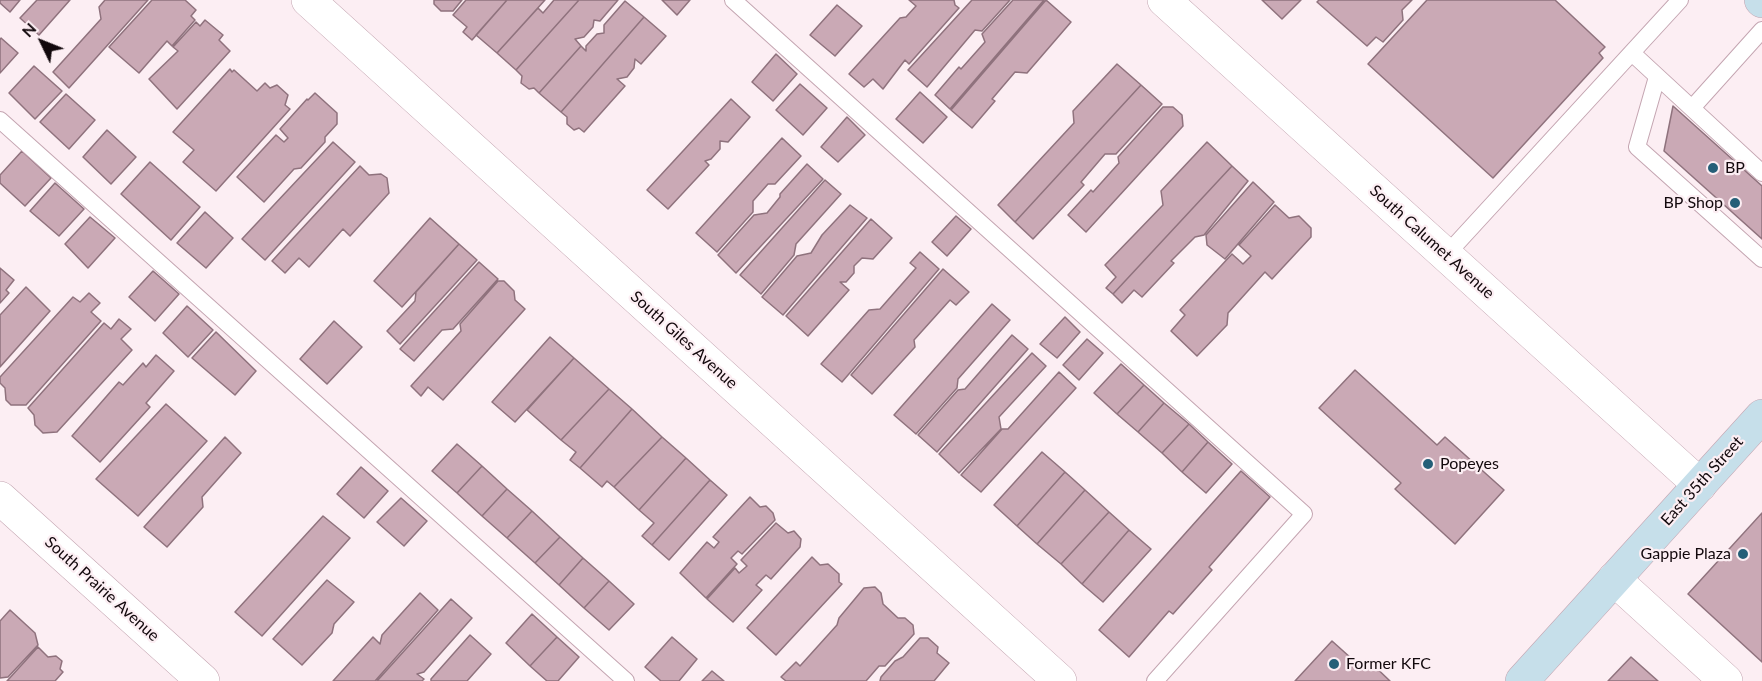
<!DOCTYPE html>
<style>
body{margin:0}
#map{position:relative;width:1762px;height:681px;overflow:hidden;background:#fceef3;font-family:Lato,sans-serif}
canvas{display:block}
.north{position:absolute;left:12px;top:12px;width:60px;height:60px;-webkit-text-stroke:4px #fceef3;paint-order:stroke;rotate:313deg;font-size:16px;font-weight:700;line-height:24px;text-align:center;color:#12080c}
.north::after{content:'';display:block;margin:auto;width:21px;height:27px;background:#12080c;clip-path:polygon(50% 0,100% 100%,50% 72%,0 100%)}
</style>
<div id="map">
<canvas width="1762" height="681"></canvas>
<div class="north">N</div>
</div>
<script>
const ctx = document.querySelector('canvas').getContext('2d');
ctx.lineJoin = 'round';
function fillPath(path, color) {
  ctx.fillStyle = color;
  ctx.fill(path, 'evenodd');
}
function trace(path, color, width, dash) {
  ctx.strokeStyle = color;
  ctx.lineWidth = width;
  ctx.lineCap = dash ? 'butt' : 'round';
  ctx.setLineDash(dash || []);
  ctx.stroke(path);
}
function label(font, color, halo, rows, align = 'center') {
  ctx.font = font + ' Lato,sans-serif';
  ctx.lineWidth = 4.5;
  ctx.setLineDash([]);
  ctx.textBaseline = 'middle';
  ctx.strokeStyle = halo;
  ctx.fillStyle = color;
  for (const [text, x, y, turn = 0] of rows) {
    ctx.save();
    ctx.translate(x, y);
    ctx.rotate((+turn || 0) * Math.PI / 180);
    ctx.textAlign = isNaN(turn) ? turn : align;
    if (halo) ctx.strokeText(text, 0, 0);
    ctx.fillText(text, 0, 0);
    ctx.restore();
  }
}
const building = new Path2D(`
 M0,0H20L10,12L0,3Z
 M37,0H70L39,35L20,18Z
 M105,0H148L69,88L53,72L101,19L99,7Z
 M152,0H185L196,10L191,16L195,20L172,46L167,41L139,73L109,47Z
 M434,0H462L453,11H441L434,4Z
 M466,0H507L472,40L463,32L467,27L453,15Z
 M507,0H545L497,53L476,35Z
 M554,0H579L516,70L497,53L538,8L543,13Z
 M579,0H618L600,21L594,20L593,27L584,37L575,39L581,46L539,93L534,88L529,89L521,83L522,76L516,70Z
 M662,0H690L677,15Z
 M909,0H954L955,5L959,8L909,64L905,60L883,89L873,79L864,87L849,74L900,18L906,17L916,6Z
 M972,0H1010L982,31L975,30L927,87L908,70Z
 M1013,0H1044L950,109L935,95L959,67L961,69L985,42L982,34Z
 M1046,0L1071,22L1027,73L1015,72L992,99L995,101L972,128L951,110Z
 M1262,0H1301L1282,19Z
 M1319,0H1412L1402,10L1403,20L1383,42L1376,37L1367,46L1317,2Z
 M1427,0H1555L1605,47L1599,53L1603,58L1493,178L1368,64Z
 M625,1L644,17L561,112L539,93L581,46L586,51V46L597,34L604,33V25Z
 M837,5L862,26L835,56L810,35Z
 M644,17L666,36L641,64L635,59L634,68L627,77L617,79L625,86L584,132L579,128L574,130L567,124V117L561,112Z
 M205,20L223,35L219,40L230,51L177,109L149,79L178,51L173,47L196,22L200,26Z
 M1,38L18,53L0,73V40Z
 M776,54L797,74L773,101L752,82Z
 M1117,64L1141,85L1015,222L998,205L1074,123L1073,111Z
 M34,66L62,91L35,119L9,93Z
 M230,69L232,72L234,70L257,91L265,83L270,88L277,85L288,95L285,105L290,109L216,191L183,162L194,150L173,132Z
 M800,84L827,108L803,135L776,110Z
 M1141,85L1162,104L1116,154H1105L1081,182L1084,185L1033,239L1015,222Z
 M920,92L947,117L923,143L896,119Z
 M315,93L337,113V124L325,137V142L301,168L294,169L264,202L237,177L276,135L284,142L288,138L280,129L307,99L308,100Z
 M66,94L95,120L69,149L40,122Z
 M731,99L750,117L728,142L720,141V149L711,159L705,161L709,165L668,209L647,190Z
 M1673,106L1762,186V239L1664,151Z
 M1163,107H1173L1182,115L1183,126L1086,232L1068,215L1091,190L1093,192L1119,163L1118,157Z
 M847,117L865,135L838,162L821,147Z
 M107,130L136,157L111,184L83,157Z
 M782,138L801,156L775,184H768L753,201V212L717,252L696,233Z
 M333,142L355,162L265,260L242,239Z
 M1207,142L1232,166L1113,294L1106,288L1116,277L1105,265L1163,205L1161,191Z
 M22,151L51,178L25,206L0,183V175Z
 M150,162L200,207L171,240L121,194Z
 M807,164L823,179L736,273L718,255L754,215L767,213L780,197V194Z
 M360,166L369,175L381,174L387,178L389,193L350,236L343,229L309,267L299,258L285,273L272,261Z
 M1232,166L1248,181L1204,235L1195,237L1171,261L1174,263L1142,297L1134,290L1122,303L1113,294Z
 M825,180L841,194L796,244L794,255L761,294L740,275Z
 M1253,182L1274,202L1225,259L1207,245L1206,235Z
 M55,183L84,209L59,236L30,211Z
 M850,205L867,218L783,315L762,297L797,256L811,253L822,235Z
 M1275,205L1289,218L1299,216L1311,228V237L1272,279L1265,272L1228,313L1227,325L1197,356L1171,331L1185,315L1180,310L1232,254L1243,264L1251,256L1239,245Z
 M205,212L233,238L206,268L177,243Z
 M956,216L971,229L947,256L932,242Z
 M90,217L115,238L88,268L65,244Z
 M430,218L459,244L402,307L374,281Z
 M871,219L892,238L873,259L862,258L854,266V273L846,282H840L849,290L808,336L786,316Z
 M459,244L477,260L400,344L387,331L415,301L416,292Z
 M920,252L939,269L842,382L821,364L869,310L880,309L916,268L910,263Z
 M479,262L498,279L453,329L442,330L414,361L400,349Z
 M0,268L14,280L6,290L9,293L0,303Z
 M943,269L969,292L956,305L950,300L914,340L915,347L872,394L851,375Z
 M153,271L179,294L155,321L129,297Z
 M498,281H504L514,291L515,300L525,309L443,400L428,387L421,396L411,386L461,331L460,324Z
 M26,287L50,311L0,367V315Z
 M89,293L100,303L91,312L101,321L26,405H11L6,400L5,388L0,383V377L73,297L80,302Z
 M992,304L1010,320L958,379L957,388L916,434L894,415Z
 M187,306L213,330L188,357L163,333Z
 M1065,317L1080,332L1057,358L1040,344Z
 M119,319L131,329L121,339L132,350L57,432L43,433L35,425L34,415L28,408L104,323L111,329Z
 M334,321L362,347L327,384L300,359Z
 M216,332L256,371L235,395L192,358Z
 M1012,335L1028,349L937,452L918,435L958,390L965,389Z
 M550,337L574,358L515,422L492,402Z
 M1087,339L1103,353L1079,380L1063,365Z
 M1032,353L1046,366L999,417L1001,429L959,473L939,454Z
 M156,355L174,371L146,403L150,407L100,462L72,436L119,382L123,385L143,363L146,367Z
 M574,358L609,389L561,440L527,410Z
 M1121,364L1144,385L1117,414L1094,393Z
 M1355,370L1437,445L1445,437L1504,490L1455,544L1395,489L1401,483L1319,408Z
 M1059,372L1076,388L981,492L961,475L1002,429H1008Z
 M1144,385L1164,403L1138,432L1117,414Z
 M609,389L632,409L580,468L570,460L576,452L561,440Z
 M1164,403L1189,424L1162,453L1138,432Z
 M166,404L207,441L138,516L96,479Z
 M632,409L662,437L614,487L607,481L602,487L580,468Z
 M1189,424L1208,442L1182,472L1162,453Z
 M225,437L241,453L202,497L203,507L167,547L144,527Z
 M662,437L686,458L639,510L614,487Z
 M1208,442L1232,464L1206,493L1182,472Z
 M457,444L482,466L457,493L432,471Z
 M1042,452L1065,472L1017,526L994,505Z
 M686,458L710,480L652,545L642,536L654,523L639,510Z
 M482,466L507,489L482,516L457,493Z
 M361,467L388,491L364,518L337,494Z
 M1241,471L1270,497L1209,567L1212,570L1173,614L1169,611L1129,657L1099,630Z
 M1065,472L1085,490L1037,544L1017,526Z
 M710,480L727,495L669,560L652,545Z
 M507,489L532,511L507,538L482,516Z
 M1085,490L1109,512L1061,564L1037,544Z
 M750,497L760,507L766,506L773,513L775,520L742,554L738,551L731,558L737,564L706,598L680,573L707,542L714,548L719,542L713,537Z
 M401,498L427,521L404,546L377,522Z
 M532,511L560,537L535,563L507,538Z
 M1109,512L1129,530L1082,584L1061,564Z
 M1762,513V662L1688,594Z
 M323,516L350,538L262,636L235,612Z
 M776,523L788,533L794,531L801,539L800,547L771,579L766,575L756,585L762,590L733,622L707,599L735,568L739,573L747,566L741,560Z
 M1129,530L1151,549L1103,602L1082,584Z
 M560,537L583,558L559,585L535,563Z
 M812,557L820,565L828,564L839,574V582L842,584L776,655L747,628Z
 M583,558L609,581L584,608L559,585Z
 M327,580L354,602L334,624L332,633L302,665L273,639Z
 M609,581L634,604L609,630L584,608Z
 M875,587L881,593L883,604L898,618H905L913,625L914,634L885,666H879L866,681H786L781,677L796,662L800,666L837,625L839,618L864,588Z
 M420,593L438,610L375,681H333L373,637L380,644L382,635Z
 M451,599L472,618L424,672L417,674L424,679L422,681H377Z
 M10,610L35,633L38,645L8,677L0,678V621Z
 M532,614L557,637L530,666L506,643Z
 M470,635L491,654L467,681H431V679Z
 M557,637L579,657L558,681H547L530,666Z
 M672,637L697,659L679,681H661L645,667Z
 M920,638H928L938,647L937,653L949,663L934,681H880L881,677L895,661L903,657Z
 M1332,641L1361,667L1368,660L1390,681H1295Z
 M38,647L48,657L56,656L62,661L60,669L63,672L55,681H7Z
 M1631,657L1658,681H1608Z
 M712,671L724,681H702Z`);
fillPath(building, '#caa9b5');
trace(building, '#8f727d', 1.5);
const lane = new Path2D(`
 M733,0L1304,514L1155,681
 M1632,53L1762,173
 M1657,77L1637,147L1762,259
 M1692,108L1762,30
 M0,120L626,681
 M1446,255L1680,0`);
const street = new Path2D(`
 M308,0L1060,681
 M1164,0L1700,485
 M0,498L203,681
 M1614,579L1726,681`);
const secondary = new Path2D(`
 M1761,0L1762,1
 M1522,681L1762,416`);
trace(lane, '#c4a5b1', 18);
trace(street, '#c4a5b1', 34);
trace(secondary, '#c4a5b1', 34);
trace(lane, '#fff', 16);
trace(street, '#fff', 33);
trace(secondary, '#c6dfea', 33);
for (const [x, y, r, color] of [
 [1713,168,6,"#255f78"],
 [1735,203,6,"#255f78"],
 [1428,464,6,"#255f78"],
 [1743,554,6,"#255f78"],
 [1334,664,6,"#255f78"]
]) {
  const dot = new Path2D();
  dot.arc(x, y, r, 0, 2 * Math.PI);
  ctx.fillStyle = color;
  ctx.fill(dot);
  trace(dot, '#fceef3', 2);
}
label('16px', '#12080c', '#fceef3', [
 ["BP",1725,168],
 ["BP Shop",1723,203,"right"],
 ["Popeyes",1440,464],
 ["Gappie Plaza",1731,554,"right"],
 ["Former KFC",1346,664]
], 'left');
label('16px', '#12080c', '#fceef3', [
 ["South Calumet Avenue",1432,242,42],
 ["South Giles Avenue",684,340,42],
 ["East 35th Street",1702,481,-48],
 ["South Prairie Avenue",102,589,42]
]);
</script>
